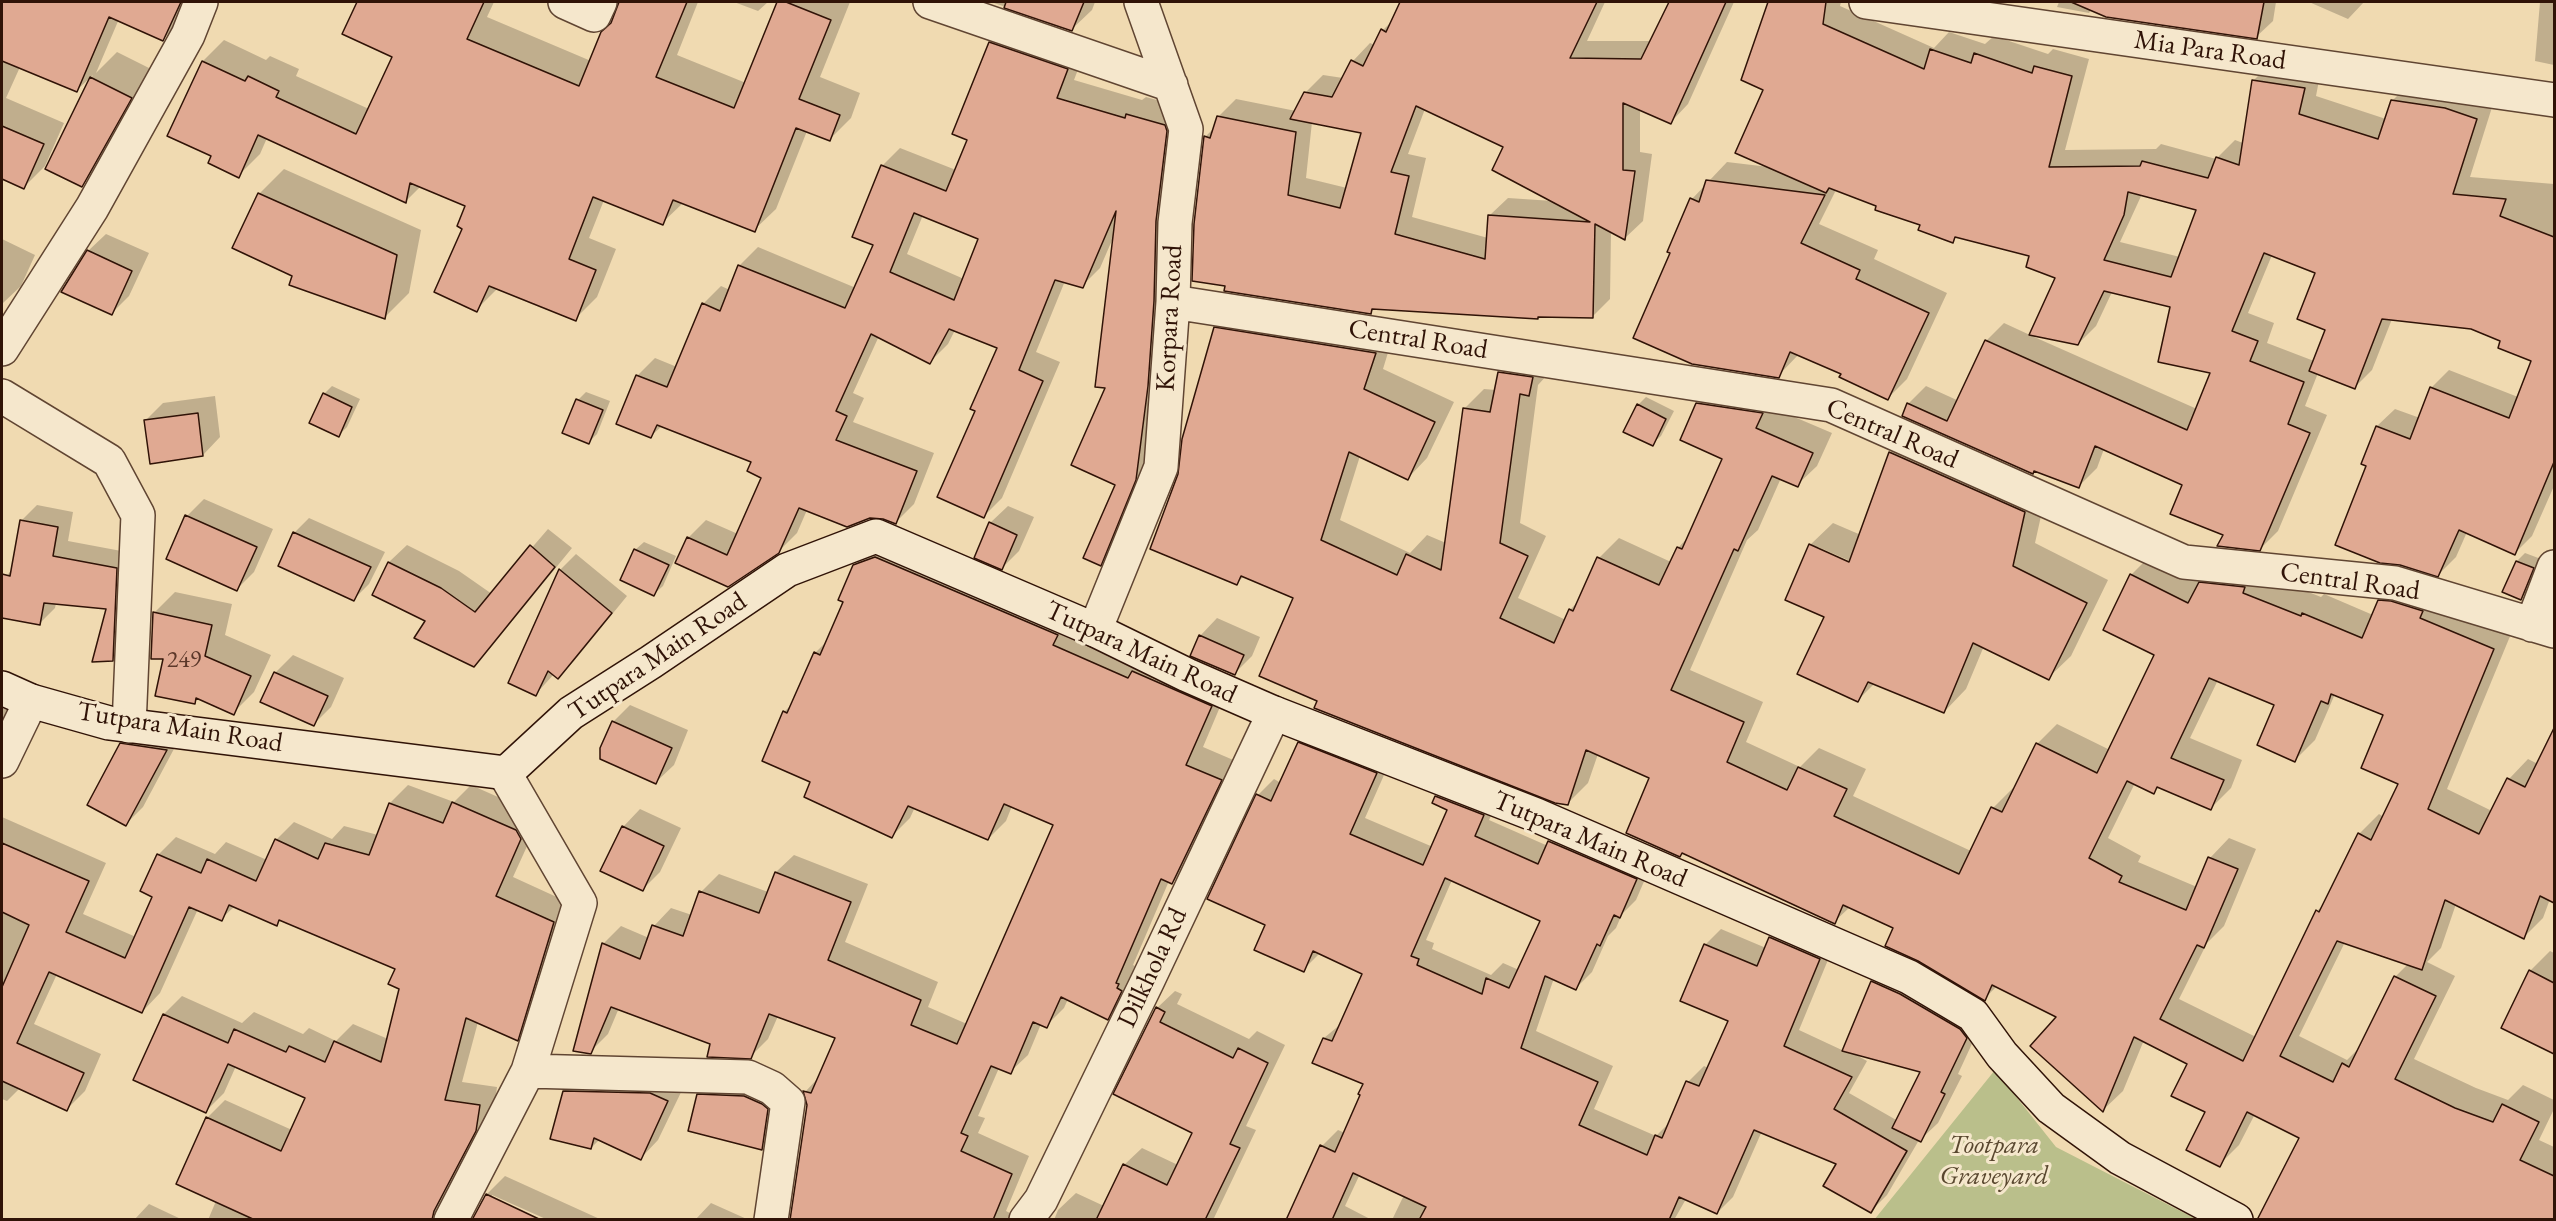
<!DOCTYPE html>
<style>
body{margin:0}
#map{position:relative;width:2556px;height:1221px;overflow:hidden;background:#f0dab1;font-family:"EB Garamond",serif}
canvas{display:block}
.frame{position:absolute;inset:0;border:3px solid #301307;pointer-events:none}
</style>
<div id="map">
<canvas width="2556" height="1221"></canvas>
<div class="frame"></div>
</div>
<script>
const ctx = document.querySelector('canvas').getContext('2d');
ctx.lineJoin = 'round';
function fillPath(path, color) {
  ctx.fillStyle = color;
  ctx.fill(path, 'evenodd');
}
function trace(path, color, width, dash) {
  ctx.strokeStyle = color;
  ctx.lineWidth = width;
  ctx.lineCap = dash ? 'butt' : 'round';
  ctx.setLineDash(dash || []);
  ctx.stroke(path);
}
function label(font, color, halo, rows, align = 'center') {
  ctx.font = font + ' "EB Garamond",serif';
  ctx.lineWidth = 6;
  ctx.setLineDash([]);
  ctx.textBaseline = 'middle';
  ctx.strokeStyle = halo;
  ctx.fillStyle = color;
  for (const [text, x, y, turn = 0] of rows) {
    ctx.save();
    ctx.translate(x, y);
    ctx.rotate((+turn || 0) * Math.PI / 180);
    ctx.textAlign = isNaN(turn) ? turn : align;
    if (halo) ctx.strokeText(text, 0, 0);
    ctx.fillText(text, 0, 0);
    ctx.restore();
  }
}
fillPath(new Path2D(`
 M1995,1070L2056,1147L2196,1219L1874,1220Z`), '#babf8b');
fillPath(new Path2D(`
 M2,2H191L184,18L163,39L119,19L96,73L117,52L157,72L108,159L82,185L47,168L93,75L77,90L20,67L6,98L64,123L45,166L24,187L2,177Z
 M358,2H494L487,17L591,61L613,22L620,2H698L677,55L746,83L778,2H850L820,77L860,93L851,118L829,140L807,131L776,209L754,230L683,203L662,223L604,200L589,238L616,249L597,297L575,319L498,288L476,310L464,228L467,205L421,186L406,201L267,138L260,154L238,176L213,155L169,135L203,61L224,40L266,60L270,56L299,69L296,76L369,109L394,56L344,33Z
 M734,2H768L758,11Z
 M991,2H1095L1092,10L1072,29Z
 M1402,2H1605L1587,41H1651L1671,2H1734L1688,104L1671,122L1640,109V152L1652,154L1643,221L1625,238L1611,231L1610,299L1592,317L1540,315L1538,318L1375,308L1371,312L1205,137L1214,128L1218,117L1236,99L1296,111L1305,93L1323,75L1343,78L1353,61L1370,43L1375,45L1383,30L1393,20ZM1425,109L1505,147L1553,201L1508,198L1490,215L1488,238L1412,217L1426,158L1408,154ZM1312,122L1363,132L1347,188L1306,178Z
 M1770,2H1841L1840,6L1934,48L1949,32L1985,44L1994,36L2048,54L2053,49L2089,59L2065,150L2156,149L2161,144L2216,159L2235,140L2243,143L2253,81L2271,63L2321,70L2316,96L2386,119L2392,101L2410,83L2494,101L2470,177L2554,184V486L2532,536L2515,553L2467,532L2456,557L2438,575L2368,465L2363,463L2377,426L2395,409L2420,418L2431,388L2449,370L2518,397L2533,360L2502,340L2471,328L2392,319L2372,370L2354,388L2318,373L2305,406L2327,415L2278,531L2260,549L2225,534L2184,484L2104,449L2097,468L2079,486L2035,470L2033,473L1908,404L1926,386L1959,401L1986,341L2004,323L2030,335L2057,277L2031,255L1957,236L1953,241L1922,225L1836,190L1819,224L1878,250L1874,259L1947,293L1907,379L1888,398L1843,373L1799,354L1778,376L1672,251L1692,199L1727,162L1769,167L1765,89L1743,79ZM2142,194L2198,209L2180,257L2120,242ZM2272,255L2317,272L2327,329L2314,361L2267,343L2274,323L2248,313ZM2112,292L2171,306L2212,372L2197,409L2032,336L2078,344L2096,326Z
 M2059,2H2276L2273,21L2256,37L2092,9L2089,13L2057,7Z
 M2309,2H2364L2348,19Z
 M2540,2H2554V65L2535,61Z
 M1009,25L1085,51L1074,80L1142,100L1146,97L1182,107L1153,460L1118,546L1100,564L1117,484L1107,387L1113,238L1100,268L1082,286L1065,281L1036,352L1060,362L1002,498L984,516L977,410L999,347L955,330L948,344L930,362L879,336L853,393L864,398L853,422L934,453L914,504L896,522L884,517L807,510L797,533L778,552L728,585L688,538L706,520L738,534L763,477L753,461L662,426L651,436L637,376L655,358L677,367L703,304L721,286L730,290L739,266L758,247L856,288L875,244L882,166L900,148L956,170L969,139L991,43ZM923,215L980,238L964,279L907,254Z
 M284,169L421,230L409,293L385,317L294,275L259,194Z
 M106,234L149,253L129,296L112,313L88,251Z
 M2,239L35,255L21,286L3,303Z
 M1235,308L1394,333L1383,369L1454,402L1427,458L1408,478L1360,456L1340,520L1410,553L1427,535L1446,543L1464,409L1484,389L1496,390L1500,373L1520,353L1548,374L1538,385L1520,523L1546,536L1518,598L1566,620L1570,610L1580,599L1599,558L1619,538L1671,562L1678,548L1689,536L1724,458L1697,404L1717,384L1832,433L1817,466L1797,485L1781,478L1758,530L1747,540L1690,670L1763,702L1746,742L1800,767L1819,748L1866,769L1853,796L1971,851L1993,808L2013,788L2015,789L2037,744L2057,724L2110,750L2156,654L2131,575L2151,555L2202,581L2220,563L2261,573L2321,597L2324,594L2373,615L2379,601L2399,581L2513,629L2447,789L2492,811L2509,779L2528,759L2538,764L2554,734V898L2550,899L2543,918L2523,938L2456,904L2441,948L2427,962L2455,976L2414,1059L2476,1088L2508,1100L2523,1085L2554,1100V1109L2539,1140L2554,1147V1220H2328L2301,1137L2255,1114L2239,1145L2219,1165L2207,1111L2189,1063L2144,1040L2123,1091L2103,1110L2059,1017L1997,986L1984,999L1895,927L1850,907L1834,922L1683,852L1680,855L1651,778L1598,754L1588,783L1568,803L1319,700L1295,597L1244,576L1237,583L1180,474L1215,328ZM2218,680L2276,704L2295,760L2315,740L2335,694L2385,715L2400,783L2384,817L2379,814L2359,834L2324,904L2317,911L2256,1037L2179,999L2207,943L2224,926L2256,849L2229,838L2210,858L2197,887L2138,862L2141,856L2108,838L2135,783L2154,792L2159,786L2211,808L2231,788L2242,760L2190,738ZM2345,942L2408,964L2395,977L2361,1046L2347,1060L2299,1036Z
 M332,386L360,399L347,427L339,435L324,394Z
 M586,392L610,401L597,434L589,442L578,400Z
 M215,396L220,437L203,455L146,420L163,403Z
 M1646,397L1674,411L1661,436L1652,444L1638,405Z
 M1913,430L2047,489L2035,543L2108,580L2071,656L2048,678L1984,646L1966,689L1944,712L1875,683L1858,700L1826,616L1810,545L1833,523L1861,535L1891,452ZM1818,547L1857,564L1856,567L1818,550Z
 M204,499L273,529L254,572L237,589L187,516Z
 M37,505L73,512L68,541L132,553L128,644L112,660L108,608L56,603L55,608L40,623L2,617V577L5,578L13,568L21,521Z
 M1008,506L1034,517L1019,551L1002,568L990,523Z
 M309,518L385,552L369,584L354,599L294,533Z
 M548,529L572,548L491,647L473,665L428,621L374,594L389,562L407,545L459,571L492,594Z
 M644,542L676,556L663,586L654,594L635,550Z
 M873,547L1228,688L1203,747L1238,762L1190,865L1172,883L1169,881L1133,965L1135,966L1133,970L1139,973L1125,1000L1107,1018L1068,999L1064,1008L1046,1026L1041,1024L1028,1055L1010,1072L999,1068L978,1116L985,1118L978,1133L1029,1156L1006,1211L1023,1220H791L808,1105L805,1092L820,1076L837,1038L778,1016L768,1039L750,1057L619,1008L608,1034L590,1052L603,944L621,926L649,938L654,926L671,908L692,915L701,892L719,874L768,892L776,872L794,855L868,884L845,942L938,982L928,1007L967,1024L1055,824L1012,806L1006,821L988,839L915,807L910,818L892,836L812,781L784,712L793,703L815,653L828,640L845,601L854,566Z
 M2525,553L2541,559L2529,590L2521,598L2517,561Z
 M576,554L627,596L574,661L558,677L554,674L536,694L560,570Z
 M175,592L232,604L225,635L271,655L254,692L233,713L199,698L194,703L165,657L154,613Z
 M1217,618L1260,637L1252,656L1234,674L1200,636Z
 M293,655L344,678L331,707L314,724L275,673Z
 M2,693L18,701L2,736Z
 M630,705L688,730L674,765L656,782L613,722Z
 M139,726L183,732L143,807L126,824L121,744Z
 M1315,727L1392,757L1365,818L1433,847L1449,809L1436,797L1452,781L1499,799L1489,820L1548,846L1566,826L1652,863L1636,900L1622,914L1616,928L1608,936L1592,972L1576,988L1554,978L1536,1031L1613,1066L1594,1109L1656,1136L1671,1121L1688,1082L1704,1066L1708,1068L1730,1020L1705,945L1721,929L1766,948L1770,937L1786,922L1835,943L1799,1030L1844,1051L1872,982L1890,964L1983,1020L1958,1074L1962,1076L1938,1123L1920,1140H1919L1887,1195L1871,1211L1838,1163L1762,1131L1733,1197L1717,1213L1686,1199L1674,1220H1392L1404,1195L1360,1174L1345,1206L1372,1220H1288L1322,1146L1338,1130L1345,1133L1365,1084L1324,1038L1342,1023L1364,973L1320,953L1303,970L1267,924L1258,795L1274,779L1281,783L1299,743ZM1452,880L1542,920L1519,970L1503,963L1491,975L1432,949L1434,943L1426,940ZM1851,1052L1923,1071L1898,1121L1849,1093L1867,1061Z
 M408,785L454,802L471,785L534,813L539,820L513,877L572,904L535,1021L517,1039L478,1022L462,1082L497,1087L494,1111L450,1200L432,1219L208,1220L216,1201L207,1118L225,1100L292,1130L307,1098L236,1066L224,1093L206,1111L164,1014L182,996L242,1023L254,1012L303,1034L309,1028L336,1041L353,1024L388,1039L401,988L397,968L281,919L276,924L235,906L221,919L198,909L160,993L142,1012L57,974L34,1024L101,1054L85,1091L67,1109L20,1088L7,1101L2,1099V817L106,863L83,914L136,937L154,896L158,855L176,837L215,854L226,842L267,860L276,840L294,822L332,839L344,826L378,835L390,803Z
 M640,809L681,828L660,872L643,889L623,827Z
 M2550,951L2554,953V1053L2503,1027L2530,971Z
 M1175,991L1182,994L1177,1004L1249,1039L1257,1031L1285,1045L1246,1126L1256,1130L1214,1218L1054,1220L1058,1210L1076,1193L1104,1206L1124,1165L1142,1148L1178,1165L1194,1132L1115,1094L1157,1008Z
 M582,1074L685,1084L658,1140L641,1158L600,1139L591,1148L564,1091Z
 M716,1077L785,1092L779,1131L762,1149L698,1095Z
 M505,1176L602,1220H548L492,1195V1198L540,1220H475L487,1194Z
 M711,1203L749,1220H695Z
 M149,1204L183,1220H134Z`), '#0003');
const building = new Path2D(`
 M2,2H181L163,41L109,17L77,92L2,61Z
 M357,2H484L467,39L579,86L601,32L611,23L619,2H687L656,77L734,108L777,2H786L831,20L799,99L840,115L830,141L796,128L755,232L673,200L663,225L593,197L569,259L596,270L576,321L489,286L477,312L434,292L462,229L457,226L465,206L410,183L406,203L258,135L239,178L208,163L211,156L167,136L202,61L245,81L248,76L279,91L276,97L356,134L392,57L342,34Z
 M1006,2H1084L1072,31L1004,8Z
 M1400,2H1597L1570,58L1641,59L1669,2H1726L1671,124L1623,103V170L1635,171L1625,240L1595,224L1593,318L1538,317V319L1372,309L1371,314L1224,291L1225,286L1192,281L1194,224L1204,136L1210,138L1217,116L1296,132L1288,195L1340,208L1361,133L1290,119L1304,92L1332,97L1351,60L1363,66L1381,29L1386,32ZM1416,106L1503,147L1492,170L1590,222L1488,215L1485,259L1395,234L1409,176L1391,172Z
 M1768,2H1826L1823,24L1924,69L1930,49L1971,63L1974,53L2032,73L2034,66L2072,76L2049,167L2140,166L2142,161L2208,178L2216,157L2239,165L2252,80L2305,88L2299,114L2378,139L2391,100L2445,108L2477,119L2453,194L2506,199L2500,216L2554,237V462L2515,555L2459,530L2438,577L2400,565L2380,563L2335,545L2366,466L2361,464L2376,426L2410,439L2430,387L2509,418L2531,361L2498,348L2500,341L2471,329L2382,319L2355,389L2309,371L2325,330L2297,319L2315,273L2264,253L2232,331L2258,341L2250,361L2304,382L2288,424L2310,433L2260,551L2217,546L2223,535L2170,514L2182,485L2095,446L2079,488L2034,471L2033,474L1902,416L1907,403L1947,421L1985,340L2187,430L2210,373L2158,362L2170,307L2104,291L2078,345L2029,335L2055,278L2026,267L2029,256L1955,237L1953,243L1918,230L1920,225L1875,210L1876,206L1829,188L1826,193L1735,153L1763,90L1741,80ZM2128,192L2196,210L2171,277L2104,260L2124,215Z
 M2071,2H2264L2257,39L2106,17Z
 M989,42L1068,69L1057,98L1125,118L1126,114L1165,125L1167,131L1156,221L1154,301L1148,386L1136,480L1101,566L1083,558L1115,485L1071,465L1105,388L1095,387L1116,211L1083,288L1055,280L1019,370L1043,381L984,518L937,497L975,411L970,409L997,348L949,329L930,364L871,334L836,411L847,416L836,440L917,471L896,524L883,519L870,518L847,527L799,508L779,553L728,587L675,563L687,537L727,555L761,478L747,471L751,462L657,425L651,438L616,424L636,375L667,387L702,303L720,311L738,265L845,308L873,245L852,237L881,165L946,191L967,140L952,134ZM914,213L978,239L954,300L890,272Z
 M90,77L132,98L82,187L45,169Z
 M2,126L44,144L24,189L2,179Z
 M1706,180L1825,195L1801,243L1860,270L1856,279L1929,313L1888,400L1839,377L1841,374L1790,352L1779,378L1692,364L1633,338L1670,253L1667,252L1690,198L1699,202Z
 M258,193L397,255L385,319L289,285L292,276L232,248Z
 M87,250L132,271L112,315L61,292Z
 M1214,327L1376,353L1364,389L1435,422L1408,480L1349,452L1321,540L1397,575L1406,554L1441,570L1463,408L1490,412L1498,372L1533,377L1529,396L1520,394L1500,543L1528,556L1500,618L1554,643L1569,609L1573,611L1597,557L1659,585L1677,547L1682,549L1722,459L1680,440L1696,403L1763,413L1756,428L1813,453L1798,487L1772,476L1738,551L1734,549L1671,690L1744,722L1727,762L1787,790L1798,767L1847,789L1834,816L1959,874L1991,807L2002,812L2036,743L2097,773L2154,655L2103,630L2130,574L2188,603L2199,582L2245,587L2243,593L2301,616L2302,613L2362,638L2378,600L2391,601L2423,611L2420,618L2494,649L2428,809L2479,834L2507,778L2525,787L2554,728V903L2540,896L2524,939L2445,900L2422,970L2337,941L2280,1056L2333,1082L2342,1063L2349,1067L2394,976L2436,996L2395,1079L2455,1108L2493,1122L2502,1104L2539,1122L2520,1160L2554,1176V1220H2257L2299,1138L2247,1112L2220,1167L2186,1150L2205,1112L2171,1096L2187,1064L2134,1037L2103,1112L2030,1046L2056,1017L1992,985L1985,1001L1918,961L1885,946L1893,928L1843,905L1835,924L1682,853L1680,857L1626,833L1649,778L1586,750L1568,805L1555,803L1314,708L1317,701L1259,676L1293,598L1241,576L1237,585L1150,549L1178,474L1182,439ZM2209,678L2274,705L2257,745L2295,762L2321,701L2328,704L2331,694L2383,715L2361,768L2398,784L2371,840L2358,833L2319,912L2316,910L2243,1061L2160,1019L2197,945L2204,948L2238,869L2208,857L2186,910L2119,882L2122,876L2089,858L2127,781L2154,794L2157,787L2211,810L2224,780L2171,758Z
 M323,393L352,407L339,437L309,423Z
 M576,399L603,410L589,444L562,433Z
 M1637,404L1666,419L1653,446L1623,432Z
 M198,413L203,456L150,464L144,420Z
 M1889,452L2025,512L2013,566L2087,603L2049,680L1973,643L1944,713L1868,682L1858,702L1797,674L1824,617L1785,600L1809,544L1849,562Z
 M185,515L257,547L237,591L166,559Z
 M20,520L58,527L53,556L117,568L113,661L92,662L106,609L44,603L40,625L2,618V574L10,576Z
 M989,522L1017,535L1002,570L974,558Z
 M293,532L371,567L354,601L278,566Z
 M530,545L555,567L474,667L414,638L425,621L372,595L388,562L441,588L475,612Z
 M634,549L669,565L654,596L620,580Z
 M875,557L1058,635L1053,645L1128,678L1132,671L1212,706L1186,765L1222,780L1172,884L1161,879L1116,983L1119,984L1117,988L1122,991L1108,1020L1061,997L1047,1028L1033,1022L1011,1074L991,1066L961,1133L968,1136L961,1151L1012,1174L993,1220H790L807,1105L803,1091L811,1093L835,1038L769,1014L751,1059L707,1057L710,1044L611,1007L591,1054L573,1051L602,943L640,959L652,925L683,936L699,891L759,913L775,872L851,902L828,960L921,1000L911,1025L957,1044L1053,825L1004,804L988,840L908,806L892,838L804,797L810,782L762,761L783,711L787,713L814,652L820,655L843,602L838,600L853,565Z
 M2516,561L2534,568L2521,600L2502,592Z
 M559,569L612,613L558,679L548,671L536,696L508,683Z
 M153,612L212,625L205,656L251,676L234,715L196,698L195,704L155,696L163,659H151Z
 M1199,635L1244,655L1235,675L1190,656Z
 M274,672L328,696L314,726L260,702Z
 M612,721L672,748L656,784L600,759V748Z
 M1298,742L1377,773L1350,834L1423,865L1447,810L1432,803L1435,796L1484,815L1475,836L1538,864L1548,841L1637,879L1620,918L1614,915L1600,946L1597,944L1576,990L1545,976L1521,1048L1598,1082L1579,1125L1647,1155L1655,1135L1662,1138L1686,1081L1699,1086L1728,1021L1680,1001L1704,944L1757,966L1769,937L1820,959L1784,1046L1852,1077L1834,1109L1907,1151L1871,1213L1823,1186L1836,1164L1754,1130L1717,1214L1679,1197L1669,1220H1419L1426,1207L1353,1173L1332,1220H1286L1320,1145L1335,1152L1360,1095L1358,1094L1363,1084L1312,1063L1323,1038L1332,1041L1362,974L1313,951L1304,972L1254,950L1265,925L1207,899L1256,794L1271,801ZM1445,878L1540,921L1509,988L1486,978L1482,994L1417,965L1419,959L1411,956Z
 M120,743L167,750L126,826L87,805Z
 M452,802L516,830L521,839L496,896L554,922L518,1041L466,1018L445,1100L480,1105L476,1131L434,1211L432,1220H255L176,1184L206,1117L281,1151L305,1098L228,1064L206,1113L133,1080L163,1014L228,1043L234,1029L286,1052L289,1046L325,1062L334,1041L381,1062L399,989L388,984L395,969L279,920L277,926L229,905L222,921L189,907L142,1013L49,972L17,1043L84,1073L67,1111L2,1081V987L29,925L2,912V843L89,881L66,932L125,958L152,897L140,891L157,854L201,873L207,859L256,881L275,839L318,859L325,843L369,855L389,803L443,823Z
 M622,826L664,846L643,891L600,871Z
 M2529,970L2554,983V1054L2501,1028Z
 M1871,981L1900,994L1960,1029L1967,1038L1941,1092L1945,1094L1921,1142L1892,1128L1920,1072L1842,1051Z
 M1156,1007L1165,1012L1160,1022L1233,1058L1238,1048L1268,1063L1230,1144L1240,1148L1205,1220H1096L1123,1164L1167,1185L1192,1133L1113,1094Z
 M563,1091L650,1093L668,1101L641,1160L594,1138L591,1149L550,1139Z
 M697,1094L744,1096L762,1104L768,1109L762,1150L688,1131Z
 M486,1194L541,1220H472Z`);
fillPath(building, '#e0a992');
trace(building, '#301307', 1.5);
const street = new Path2D(`
 M565,2L594,15L600,2
 M930,2L1171,85
 M1866,2L2554,100
 M1173,302L1831,405L2184,562L2395,583L2554,631
 M2,349L92,208L188,35L201,2
 M2,396L109,461L138,515L129,726
 M2532,625L2554,567
 M1095,630L1161,467L1173,302L1175,223L1186,129L1141,2
 M2,761L31,701
 M528,1071L748,1077L772,1088L788,1102L771,1220
 M451,1220L528,1071L580,903L504,772
 M1026,1220L1041,1200L1148,980L1274,713`);
const secondary = new Path2D(`
 M2,688L31,701L109,723L506,773L571,713L651,662L787,570L876,536L1095,630L1187,675L1274,713L1536,815L1909,977L1973,1015L2002,1055L2051,1108L2120,1158L2236,1220`);
trace(street, '#604532', 36);
trace(secondary, '#301307', 36);
trace(street, '#f5e7cc', 33);
trace(secondary, '#f5e7cc', 33);
label('24px', '#5c382a', null, [
 ["249",184,660]
]);
label('27px', '#301307', '#f5e7cc', [
 ["Mia Para Road",2210,51,8],
 ["Korpara Road",1170,318,-87],
 ["Central Road",1418,340,9],
 ["Central Road",1892,434,23],
 ["Central Road",2350,582,8],
 ["Tutpara Main Road",1141,653,25],
 ["Tutpara Main Road",658,657,-34],
 ["Tutpara Main Road",180,728,9],
 ["Tutpara Main Road",1590,840,23],
 ["Dilkhola Rd",1153,968,-65]
]);
label('italic 27px', '#59472f', '#f5e7cc', [
 ["Tootpara",1994,1146],
 ["Graveyard",1994,1177]
]);
</script>
